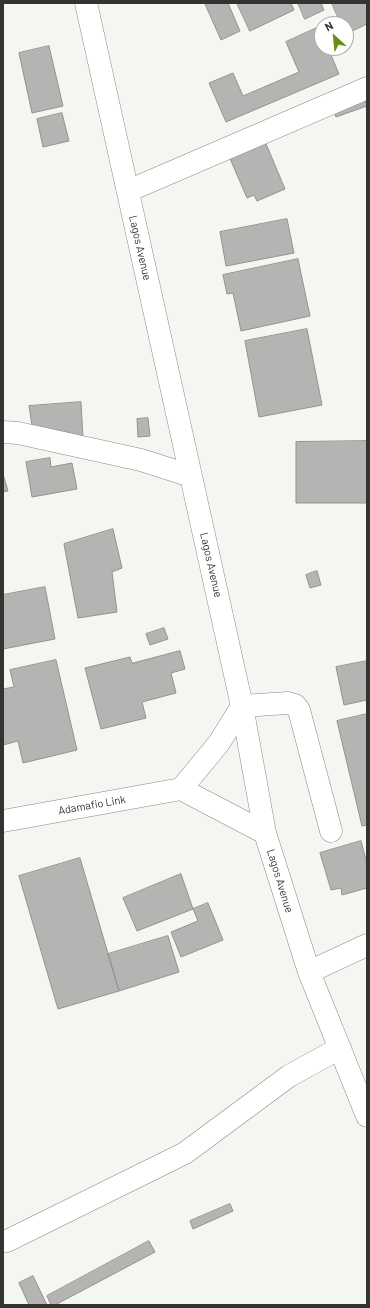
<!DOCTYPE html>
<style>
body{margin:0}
#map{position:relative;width:370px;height:1308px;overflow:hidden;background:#f4f6f2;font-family:Barlow,sans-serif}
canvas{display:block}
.frame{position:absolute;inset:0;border:4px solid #333332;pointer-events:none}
.north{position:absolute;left:314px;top:16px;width:40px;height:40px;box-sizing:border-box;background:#fff;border:1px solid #adadad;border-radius:50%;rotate:333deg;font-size:11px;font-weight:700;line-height:16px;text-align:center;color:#333332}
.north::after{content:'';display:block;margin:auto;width:14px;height:18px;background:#6b8e15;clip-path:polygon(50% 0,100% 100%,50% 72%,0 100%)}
</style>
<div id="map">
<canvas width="370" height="1308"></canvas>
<div class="frame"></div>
<div class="north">N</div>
</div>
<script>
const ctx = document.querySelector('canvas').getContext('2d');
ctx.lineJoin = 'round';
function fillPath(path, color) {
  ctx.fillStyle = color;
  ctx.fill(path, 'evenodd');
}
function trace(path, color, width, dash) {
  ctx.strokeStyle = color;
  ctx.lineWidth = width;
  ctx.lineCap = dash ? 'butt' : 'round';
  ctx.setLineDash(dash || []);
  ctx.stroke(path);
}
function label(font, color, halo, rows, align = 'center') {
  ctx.font = font + ' Barlow,sans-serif';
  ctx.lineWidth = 3;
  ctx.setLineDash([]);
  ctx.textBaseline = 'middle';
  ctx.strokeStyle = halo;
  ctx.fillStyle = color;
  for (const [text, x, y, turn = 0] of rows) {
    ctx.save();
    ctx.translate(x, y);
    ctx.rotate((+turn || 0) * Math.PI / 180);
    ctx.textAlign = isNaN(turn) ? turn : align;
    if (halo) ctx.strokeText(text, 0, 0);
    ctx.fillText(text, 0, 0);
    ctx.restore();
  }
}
const building = new Path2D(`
 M228,3L240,31L221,40L205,4Z
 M237,3H291L294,10L250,31Z
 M298,3H321L324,10L305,19Z
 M332,3H367V24L346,34V24H341Z
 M319,27L322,35V48H328L339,74L226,122L209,83L233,73L243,96L299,72L286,42Z
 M49,46L63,106L32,113L19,53Z
 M363,94L367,106L336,117L332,106Z
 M62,113L69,141L43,147L37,119Z
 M264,139L285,189L257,201L254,195L247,198L228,154Z
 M287,219L294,253L226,266L220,232Z
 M298,259L310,316L241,331L233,293L227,294L223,275Z
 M307,329L322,405L259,417L245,341Z
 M81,402L83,439H69V432L53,435L33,432L29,406Z
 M148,418L150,436L138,437L137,419Z
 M367,441V503H296V442Z
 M50,458L51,467L72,463L77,489L32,497L26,462Z
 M3,474L8,491L3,492Z
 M113,529L122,568L112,572L117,612L78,618L64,544Z
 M317,571L321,585L310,588L306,575Z
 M45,587L55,639L3,649V595Z
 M164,628L168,639L150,645L146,634Z
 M180,651L185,669L171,673L176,693L142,702L146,718L101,729L85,668L130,657L132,663Z
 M56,660L77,750L23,763L18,741L3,745V689L14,687L10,670Z
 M367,661V700L344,705L336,667Z
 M367,714V825L362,826L337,721Z
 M361,841L367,864V888L342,895L341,888L331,890L320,853Z
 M80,858L119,991L58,1009L19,876Z
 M181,874L193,909L137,931L123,898Z
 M208,903L223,940L181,957L171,932L198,921L193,909Z
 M168,936L179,972L119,991L108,954Z
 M230,1204L233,1211L193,1229L190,1221Z
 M149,1241L155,1252L55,1305H51L47,1296Z
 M33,1276L47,1305H29L19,1283Z`);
fillPath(building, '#b4b5b2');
trace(building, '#929390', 1);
const minor = new Path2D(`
 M86,3L242,706L265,833L309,972L367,1116
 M128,191L367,88
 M3,432L18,433L141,460L191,476
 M242,706L288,703L295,705L299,710L331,831
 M181,789L219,743L242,706
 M3,821L181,789L265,833
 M309,972L367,945
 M7,1241L185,1153L289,1076L340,1048`);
trace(minor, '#878985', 23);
trace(minor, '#fff', 22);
label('11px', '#333332', '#fff', [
 ["Lagos Avenue",140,248,77],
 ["Lagos Avenue",211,565,77],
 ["Adamafio Link",92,805,-10],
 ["Lagos Avenue",280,881,73]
]);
</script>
